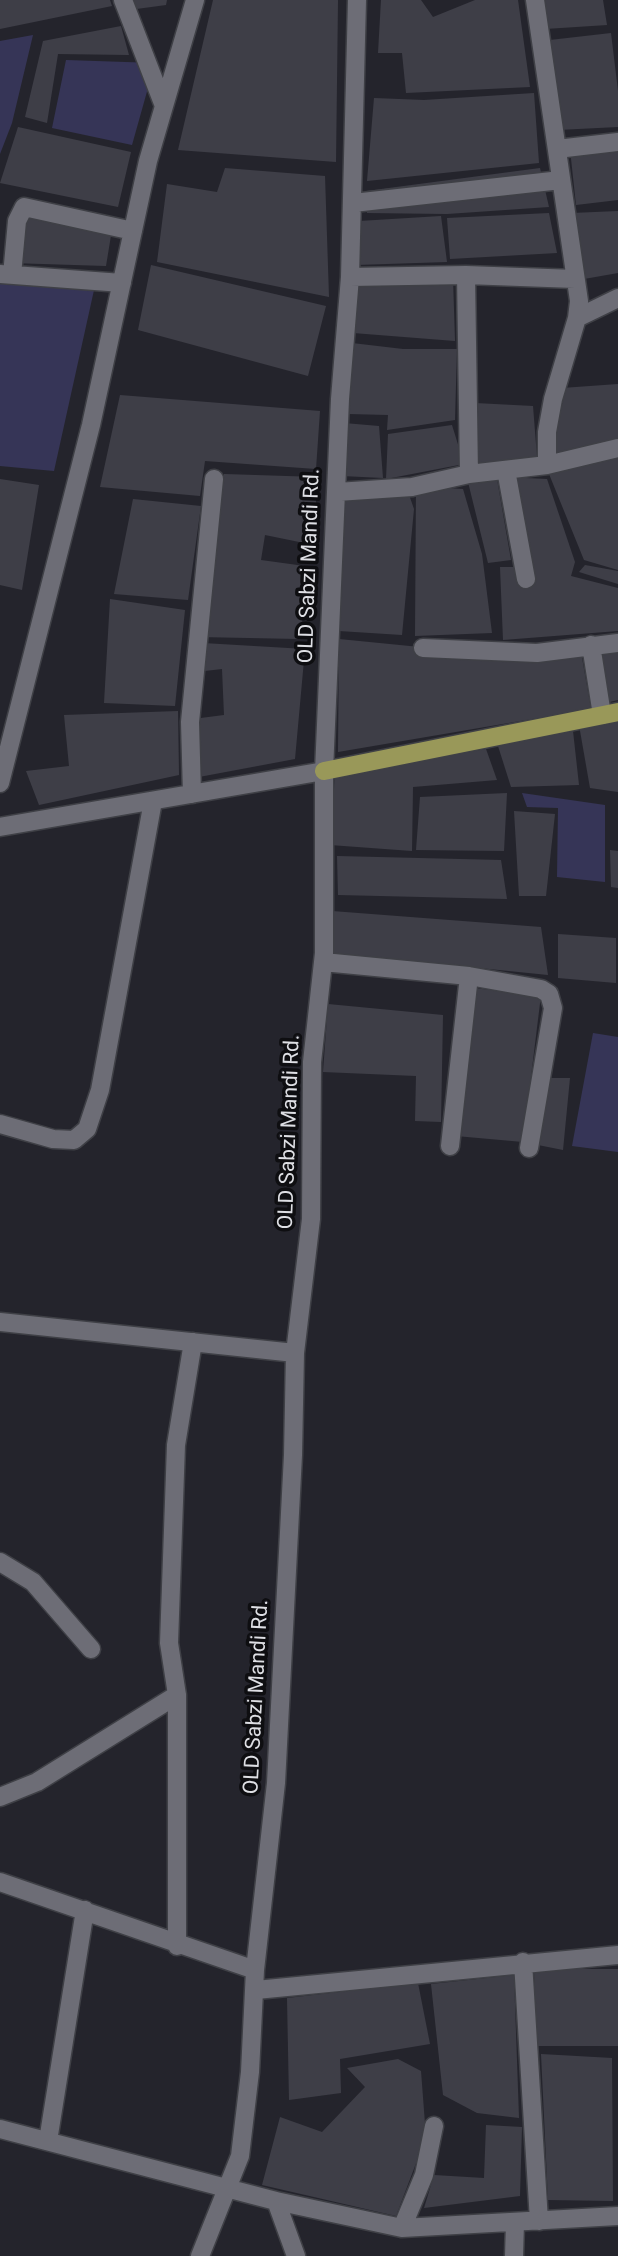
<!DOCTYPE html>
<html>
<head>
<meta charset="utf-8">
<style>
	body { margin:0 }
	canvas { display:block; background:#24242c }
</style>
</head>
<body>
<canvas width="618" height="2256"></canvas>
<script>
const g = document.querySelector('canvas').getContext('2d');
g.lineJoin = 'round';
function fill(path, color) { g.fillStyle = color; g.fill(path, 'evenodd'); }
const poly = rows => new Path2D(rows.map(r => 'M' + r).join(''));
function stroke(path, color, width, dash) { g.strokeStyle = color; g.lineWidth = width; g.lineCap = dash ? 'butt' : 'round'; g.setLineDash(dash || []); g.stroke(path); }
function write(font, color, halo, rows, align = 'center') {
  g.font = font + ' Roboto,sans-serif'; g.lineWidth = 7; g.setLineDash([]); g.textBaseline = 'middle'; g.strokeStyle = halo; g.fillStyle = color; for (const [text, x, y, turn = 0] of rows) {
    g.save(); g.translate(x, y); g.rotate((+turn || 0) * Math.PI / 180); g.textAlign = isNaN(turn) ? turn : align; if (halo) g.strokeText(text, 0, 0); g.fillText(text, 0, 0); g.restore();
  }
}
fill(poly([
	[33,35,12,123,0,154,0,41],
	[66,60,155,63,132,145,52,128],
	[0,272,96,281,54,471,0,466],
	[522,793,605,805,605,882,557,877,558,808,527,807],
	[593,1033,618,1037,618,1152,572,1146]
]), '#363557');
fill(poly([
	[0,0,110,0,112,6,0,29],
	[127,0,167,0,166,5,129,10],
	[213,0,338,0,336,162,178,150],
	[381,0,421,0,433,17,475,0,518,0,530,87,406,93,402,53,378,53],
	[539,0,603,0,607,25,545,29],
	[121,26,129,55,58,54,47,123,25,117,43,41],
	[611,33,618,91,618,127,558,130,541,41],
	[534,93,539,163,367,181,374,98,424,100],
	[18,127,131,152,118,207,0,183],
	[618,136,618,200,576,205,569,140],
	[225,168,325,176,329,297,157,262,167,184,217,192],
	[540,168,549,207,447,214,367,213,366,191],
	[19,209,114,217,106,266,11,263],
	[618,211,618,273,584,279,572,213],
	[549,213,557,253,450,259,447,218],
	[441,216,447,262,356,265,359,221],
	[151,265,326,306,308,376,138,330],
	[453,279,455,341,353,333,356,281],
	[352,343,403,349,457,349,455,420,387,430,388,415,349,414],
	[618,384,618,438,544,456,544,407,563,404,562,388],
	[120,395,320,411,316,469,205,461,200,496,100,487],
	[475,403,533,406,537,457,478,464],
	[344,423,379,426,383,478,342,476],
	[452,425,464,464,386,479,388,434],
	[618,454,618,570,584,560,549,474],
	[496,473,511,560,488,563,467,478],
	[224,474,317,477,314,545,265,535,261,560,312,567,299,639,199,637,214,517],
	[504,477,547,479,575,562,571,576,618,588,618,631,503,640,500,567,515,567],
	[0,479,39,485,22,590,0,585],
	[416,486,463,489,482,554,492,633,415,636],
	[346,489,407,489,414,509,402,635,339,631],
	[133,499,201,506,188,600,114,594],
	[585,565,618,571,618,584,579,572],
	[110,599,185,610,175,706,104,703],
	[339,639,440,649,580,646,591,709,338,752],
	[618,642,618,700,605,703,600,647],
	[203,643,305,649,295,759,199,777,193,719,224,715,222,669,196,672],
	[178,711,179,775,39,805,26,771,69,766,64,715],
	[618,717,618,792,590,788,579,725],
	[573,731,579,785,511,787,498,746],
	[486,749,497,780,413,787,412,851,330,845,335,775],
	[507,793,504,851,416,850,420,797],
	[514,811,555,814,546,896,519,896],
	[610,850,618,851,618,888,611,887],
	[337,856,501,860,507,899,338,895],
	[332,911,541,927,548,975,332,953],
	[558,934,616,938,616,983,558,978],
	[472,988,541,995,523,1142,456,1136],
	[328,1004,443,1015,441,1122,415,1121,416,1076,323,1072],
	[548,1078,570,1078,563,1150,538,1145],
	[534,1969,618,1969,618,2046,536,2046],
	[514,1975,519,2118,477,2113,443,2095,431,1984],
	[418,1983,430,2044,340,2059,341,2093,289,2100,287,1998],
	[541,2054,612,2058,613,2201,548,2200],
	[398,2059,421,2071,426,2137,396,2216,262,2185,280,2117,322,2132,365,2087,347,2068],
	[486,2125,522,2127,520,2196,424,2208,434,2175,484,2178]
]), '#3e3e47');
const minor = poly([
	[123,0,164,106],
	[535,0,579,301,577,318,553,399,547,432,547,465],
	[557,149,618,142],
	[353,203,561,180],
	[0,274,122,283],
	[12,275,17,221,24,207,133,231],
	[466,275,575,279],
	[350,277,466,275,469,474,547,465,618,448],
	[577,318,618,298],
	[506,470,526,579],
	[337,492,412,487,469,474],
	[591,645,602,715],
	[423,648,537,653,618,643],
	[0,783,91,425,148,161,195,0],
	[192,794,190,722,214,479],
	[0,827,324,771],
	[323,962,469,976,541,989,549,994,553,1008,529,1148],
	[0,1124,53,1139,74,1140,87,1129,100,1090,153,801],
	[450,1146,469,976],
	[0,1322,295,1353],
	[0,1562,33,1582,91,1649],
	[0,1797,37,1782,177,1695],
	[0,1882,255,1970],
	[177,1946,177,1695,169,1643,176,1445,193,1342],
	[523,1962,539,2221],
	[256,1990,618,1955],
	[0,2129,276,2201,296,2256],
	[48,2141,85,1910],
	[276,2201,402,2228,618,2216],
	[402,2228,424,2175,434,2126],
	[200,2256,240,2156,250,2072,255,1970,276,1783,293,1455,295,1353,311,1219,312,1062,324,953,324,771,340,399,350,277,357,0],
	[514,2256,515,2223]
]);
const major = poly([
	[324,771,618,712]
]);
stroke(minor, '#3f4046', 21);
stroke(major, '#3f4046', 21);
stroke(minor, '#6d6d76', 18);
stroke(major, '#999859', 18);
write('21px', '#dedfe4', '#0e0e11', [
	["OLD Sabzi Mandi Rd.",310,566,-88],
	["OLD Sabzi Mandi Rd.",290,1132,-88],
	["OLD Sabzi Mandi Rd.",257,1697,-87]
]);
</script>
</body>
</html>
